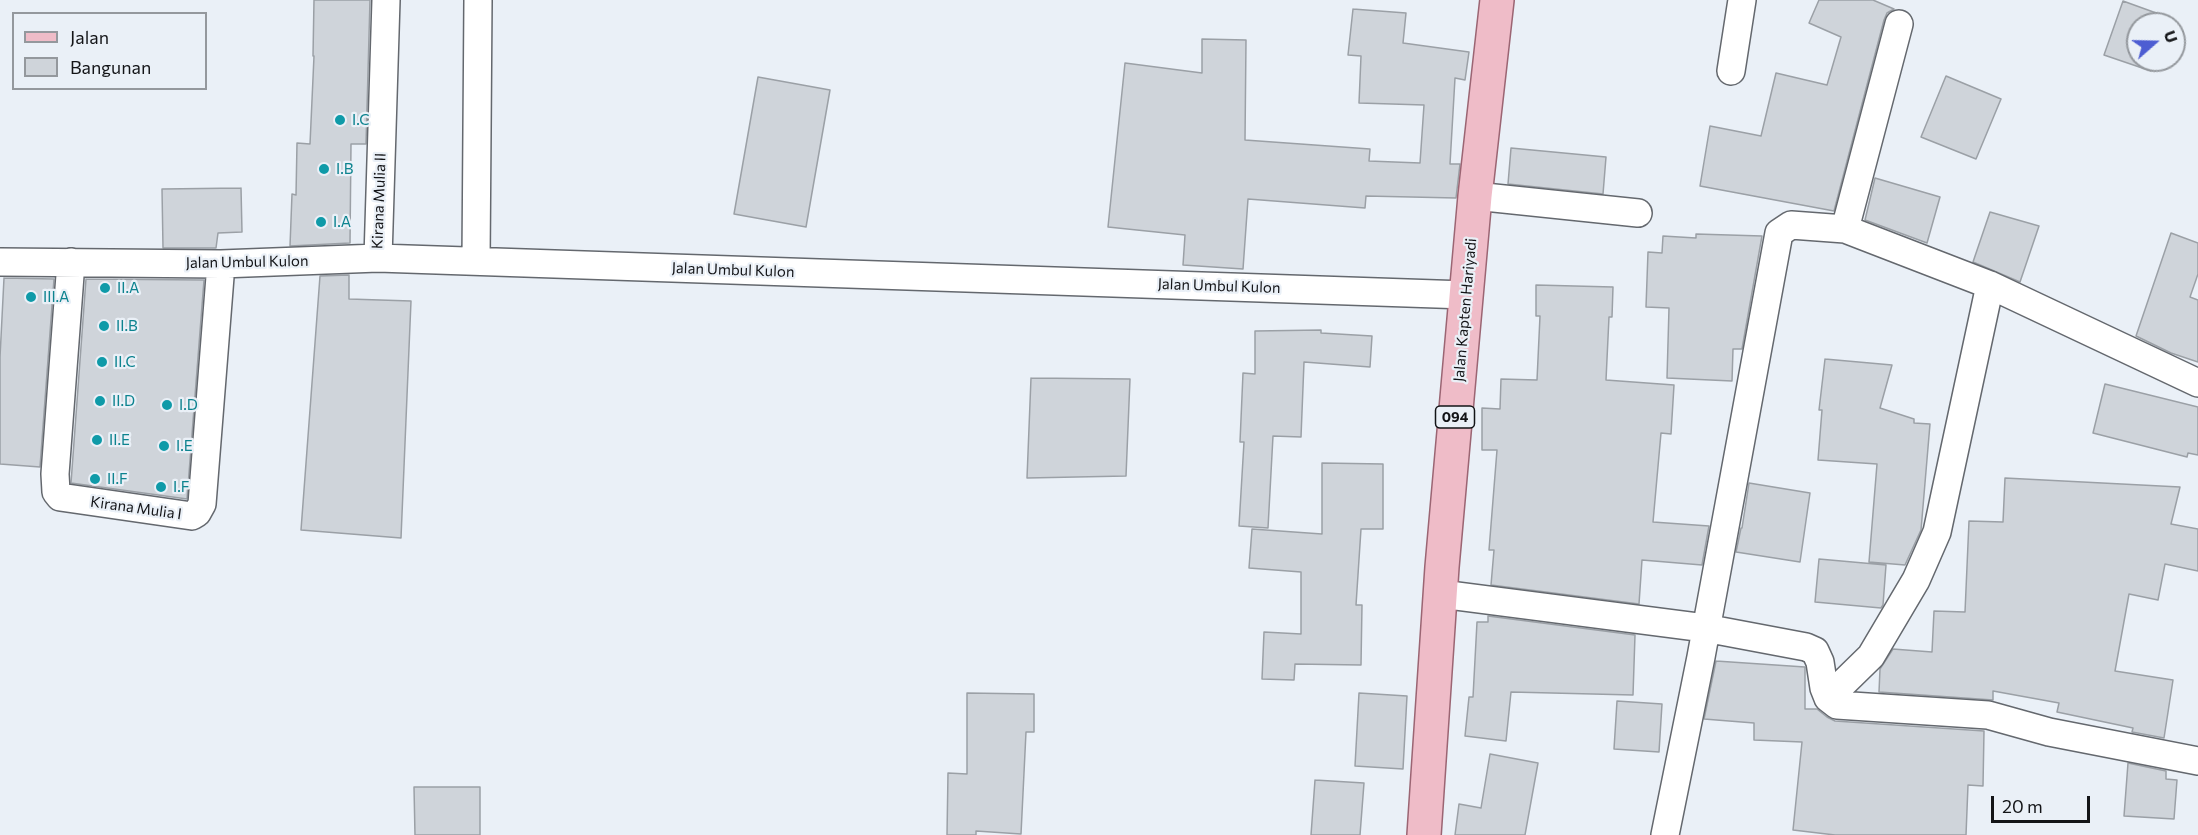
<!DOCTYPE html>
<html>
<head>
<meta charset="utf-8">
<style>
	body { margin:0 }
	#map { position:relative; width:2198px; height:835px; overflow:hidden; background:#eaf0f7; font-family:Commissioner,sans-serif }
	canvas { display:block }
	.legend { position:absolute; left:12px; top:12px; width:195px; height:78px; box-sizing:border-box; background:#eaf0f7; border:2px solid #94989d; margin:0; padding:8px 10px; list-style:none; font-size:18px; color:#131417 }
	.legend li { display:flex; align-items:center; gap:12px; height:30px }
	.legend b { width:30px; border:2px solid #94989d }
	.north { position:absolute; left:2126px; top:12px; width:60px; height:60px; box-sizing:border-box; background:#eaf0f7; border:2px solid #94989d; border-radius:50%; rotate:70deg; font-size:16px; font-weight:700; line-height:24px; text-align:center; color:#131417 }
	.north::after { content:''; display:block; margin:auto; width:21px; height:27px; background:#4d5dd2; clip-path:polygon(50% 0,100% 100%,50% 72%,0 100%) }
	.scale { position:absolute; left:1991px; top:796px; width:99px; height:27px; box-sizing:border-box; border:3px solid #131417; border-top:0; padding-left:8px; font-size:18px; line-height:21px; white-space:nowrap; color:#131417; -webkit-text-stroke:4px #eaf0f7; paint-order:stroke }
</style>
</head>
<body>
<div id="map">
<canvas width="2198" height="835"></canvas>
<ul class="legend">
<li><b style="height:8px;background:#efbcc8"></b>Jalan</li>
<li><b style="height:16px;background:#cfd4da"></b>Bangunan</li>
</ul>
<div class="north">U</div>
<div class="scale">20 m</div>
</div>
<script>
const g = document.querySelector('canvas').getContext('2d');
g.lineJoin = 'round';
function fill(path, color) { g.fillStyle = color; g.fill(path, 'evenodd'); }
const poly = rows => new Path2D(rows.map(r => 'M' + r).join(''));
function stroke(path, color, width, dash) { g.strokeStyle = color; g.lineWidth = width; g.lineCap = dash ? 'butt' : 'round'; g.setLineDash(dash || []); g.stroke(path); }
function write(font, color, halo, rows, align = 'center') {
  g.font = font + ' Commissioner,sans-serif'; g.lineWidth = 4.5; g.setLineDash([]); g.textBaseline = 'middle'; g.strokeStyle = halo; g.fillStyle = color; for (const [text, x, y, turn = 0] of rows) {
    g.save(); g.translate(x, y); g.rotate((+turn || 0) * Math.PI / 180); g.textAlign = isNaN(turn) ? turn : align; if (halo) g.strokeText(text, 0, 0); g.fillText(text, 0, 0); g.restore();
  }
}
const building = poly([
	[314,0,370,0,366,144,351,144,350,243,290,246,292,194,296,195,297,143,310,144,314,56,313,56,314,0],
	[1819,0,1873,0,1894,9,1887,13,1884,20,1834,211,1700,186,1710,126,1761,136,1776,73,1827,85,1841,37,1809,23,1819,0],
	[2123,1,2170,18,2168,24,2138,24,2138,60,2155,60,2151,71,2104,55,2123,1],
	[1353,9,1406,13,1403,43,1469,52,1465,80,1455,78,1450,164,1460,164,1456,198,1366,196,1365,208,1248,199,1243,269,1183,265,1185,235,1108,227,1125,63,1202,73,1202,39,1246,40,1245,140,1370,149,1369,161,1420,163,1424,105,1359,103,1361,56,1348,55,1353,9],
	[1946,76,2001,99,1976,159,1921,137,1946,76],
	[758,77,830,90,806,227,734,214,758,77],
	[1511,148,1606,157,1603,194,1508,184,1511,148],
	[1875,178,1940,197,1927,243,1865,220,1875,178],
	[241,188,242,232,218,233,216,248,163,248,162,189,241,188],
	[1990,212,2039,226,2020,282,1973,262,1990,212],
	[2171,233,2198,243,2198,274,2190,297,2198,300,2198,362,2171,353,2136,336,2171,233],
	[1696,234,1762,236,1742,349,1733,349,1732,381,1667,378,1669,308,1646,307,1648,252,1662,253,1663,236,1696,238,1696,234],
	[349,275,349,299,411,301,401,538,301,530,320,276,349,275],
	[4,278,54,279,40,467,0,464,0,357,4,278],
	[86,279,204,280,187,499,71,483,86,279],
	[1536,285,1613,287,1612,317,1609,317,1606,380,1674,385,1671,434,1661,433,1653,522,1709,526,1702,565,1642,560,1639,604,1491,585,1494,550,1489,550,1497,450,1482,450,1482,408,1500,409,1501,379,1537,380,1540,316,1536,316,1536,285],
	[1321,330,1321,333,1372,336,1370,367,1304,362,1301,437,1273,436,1268,528,1239,526,1244,442,1240,442,1243,373,1255,374,1255,331,1321,330],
	[1825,359,1892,365,1880,408,1914,419,1914,423,1930,424,1921,530,1905,565,1869,562,1877,464,1818,460,1822,410,1819,410,1825,359],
	[1031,378,1130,379,1126,476,1027,478,1031,378],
	[2105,384,2198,407,2198,455,2188,453,2187,457,2093,433,2105,384],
	[1322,463,1383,464,1383,529,1361,529,1356,605,1362,605,1361,665,1295,664,1294,680,1262,679,1264,632,1301,634,1301,572,1249,568,1252,529,1322,534,1322,463],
	[2005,478,2180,487,2171,524,2198,529,2198,571,2165,564,2158,600,2129,594,2115,671,2173,680,2164,738,2132,732,2133,728,2057,712,2059,703,1993,691,1993,700,1879,692,1880,669,1893,649,1932,652,1934,611,1965,612,1969,521,2003,522,2005,478],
	[1749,483,1810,493,1800,562,1736,552,1741,528,1742,528,1749,483],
	[1819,559,1886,565,1883,605,1881,608,1815,602,1819,559],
	[1488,616,1635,635,1633,695,1511,692,1506,741,1465,736,1469,697,1473,697,1477,622,1488,622,1488,616],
	[1716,661,1805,667,1805,709,1817,709,1827,717,1835,721,1984,731,1983,786,1968,785,1966,835,1835,835,1793,830,1802,742,1754,740,1754,723,1704,719,1716,661],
	[967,693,1034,694,1034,732,1026,732,1021,834,976,831,976,835,947,835,948,773,967,774,967,693],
	[1359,693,1407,696,1403,769,1355,766,1359,693],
	[1617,701,1662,704,1659,752,1614,749,1617,701],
	[1490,754,1538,763,1525,835,1455,835,1459,804,1481,808,1490,754],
	[2128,763,2166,771,2166,779,2177,780,2174,819,2124,816,2128,763],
	[1315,780,1364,783,1360,835,1311,835,1315,780],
	[414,787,480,787,480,835,415,835,414,787]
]);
fill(building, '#cfd4da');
stroke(building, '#9ba0a6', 1.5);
const street = poly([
	[1731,71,1742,0],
	[1475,196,1638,213],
	[1845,229,1899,24],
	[378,258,386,0],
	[476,261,478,0],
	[0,262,221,264,378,258,1466,295],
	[71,262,55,474,56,492,60,497,192,516,197,513,202,504,221,264],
	[1441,594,1705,628,1806,647,1815,651,1820,662,1824,688,1828,698,1837,705,1988,715,2049,732,2198,761],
	[1828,698,1871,656,1916,580,1937,532,1990,285],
	[1665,835,1701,657,1779,233,1791,225,1845,229,1990,285,2198,383]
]);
const primary = poly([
	[1424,835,1442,567,1475,196,1497,0]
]);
stroke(street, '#64686e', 30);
stroke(primary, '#9b6573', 36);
stroke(street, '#fff', 27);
stroke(primary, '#efbcc8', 33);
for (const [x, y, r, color] of [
	[340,120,6,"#0f9aa8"],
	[324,169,6,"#0f9aa8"],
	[321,222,6,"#0f9aa8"],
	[105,288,6,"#0f9aa8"],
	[31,297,6,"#0f9aa8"],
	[104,326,6,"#0f9aa8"],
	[102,362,6,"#0f9aa8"],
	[100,401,6,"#0f9aa8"],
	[167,405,6,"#0f9aa8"],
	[97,440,6,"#0f9aa8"],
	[164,446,6,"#0f9aa8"],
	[95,479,6,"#0f9aa8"],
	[161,487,6,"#0f9aa8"]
]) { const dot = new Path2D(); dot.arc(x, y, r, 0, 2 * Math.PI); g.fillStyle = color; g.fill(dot); stroke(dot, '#eaf0f7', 2); }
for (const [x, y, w] of [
	[1455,417,39]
]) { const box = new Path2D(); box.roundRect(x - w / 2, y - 11, w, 22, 4.5); g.fillStyle = '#eaf0f7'; g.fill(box); stroke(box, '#131417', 1.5); }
write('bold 14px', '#131417', null, [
	["094",1455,417]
]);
write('15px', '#0d838f', '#eaf0f7', [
	["I.C",352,120],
	["I.B",336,169],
	["I.A",333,222],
	["II.A",117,288],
	["III.A",43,297],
	["II.B",116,326],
	["II.C",114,362],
	["II.D",112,401],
	["I.D",179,405],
	["II.E",109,440],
	["I.E",176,446],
	["II.F",107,479],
	["I.F",173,487]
], 'left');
write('15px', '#131417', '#eaf0f7', [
	["Kirana Mulia II",379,201,-88],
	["Jalan Umbul Kulon",247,262,-1],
	["Jalan Umbul Kulon",733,270,2],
	["Jalan Umbul Kulon",1219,286,2],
	["Jalan Kapten Hariyadi",1465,310,-85],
	["Kirana Mulia I",136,508,8]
]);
</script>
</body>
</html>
